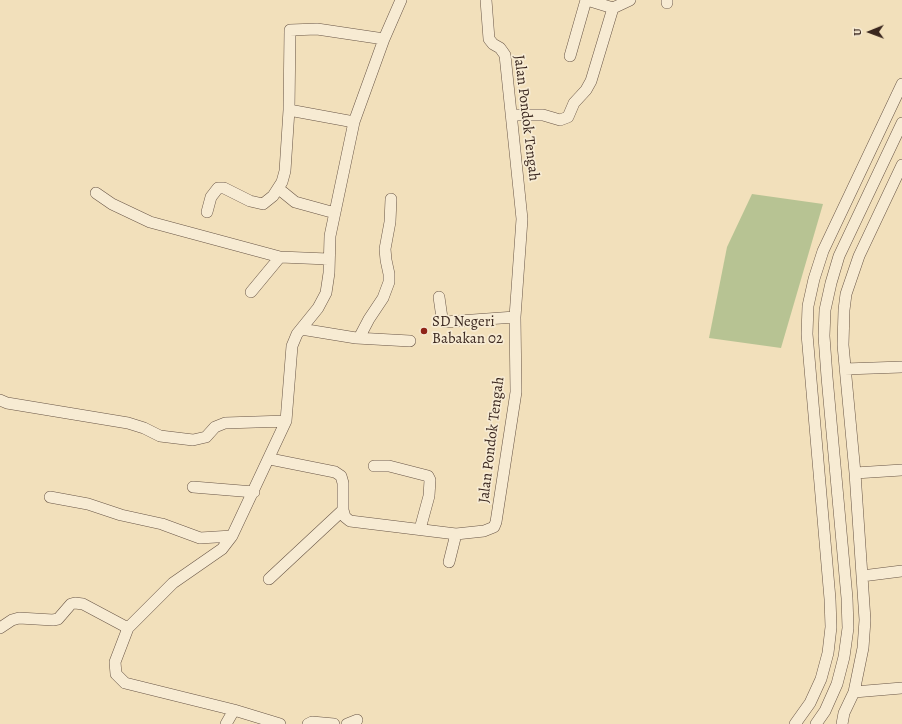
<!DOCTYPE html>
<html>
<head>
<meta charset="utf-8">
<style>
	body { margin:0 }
	#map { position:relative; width:902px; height:724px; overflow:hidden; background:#f2e0bb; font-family:Alegreya,serif }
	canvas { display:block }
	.north { position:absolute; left:850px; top:12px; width:40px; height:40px; -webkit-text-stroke:3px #f7ebd3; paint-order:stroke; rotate:269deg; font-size:11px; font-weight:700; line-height:16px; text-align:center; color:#3a271f }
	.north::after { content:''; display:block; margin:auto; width:14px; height:18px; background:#3a271f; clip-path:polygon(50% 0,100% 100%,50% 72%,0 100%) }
</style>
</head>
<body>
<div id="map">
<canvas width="902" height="724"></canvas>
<div class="north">U</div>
</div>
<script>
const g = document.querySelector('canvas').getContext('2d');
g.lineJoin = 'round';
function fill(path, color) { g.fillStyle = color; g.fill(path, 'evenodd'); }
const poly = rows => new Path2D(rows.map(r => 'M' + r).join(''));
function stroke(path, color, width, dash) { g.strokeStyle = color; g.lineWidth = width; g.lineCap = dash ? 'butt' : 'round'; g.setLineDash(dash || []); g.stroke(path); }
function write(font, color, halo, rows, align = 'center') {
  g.font = font + ' Alegreya,serif'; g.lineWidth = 3.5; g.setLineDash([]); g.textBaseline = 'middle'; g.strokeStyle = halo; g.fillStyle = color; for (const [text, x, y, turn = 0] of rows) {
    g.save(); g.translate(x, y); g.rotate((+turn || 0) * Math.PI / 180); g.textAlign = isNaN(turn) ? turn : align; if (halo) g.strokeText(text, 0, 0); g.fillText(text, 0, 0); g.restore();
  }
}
fill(poly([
	[752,194,823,204,781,348,709,338,727,247]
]), '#b7c393');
const minor = poly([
	[587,0,613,8,630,0],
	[667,3,667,0],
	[570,56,586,0],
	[289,110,290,30,317,29,384,39],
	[511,115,543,115,560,120,568,117,574,103,586,90,591,81,613,8],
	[279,189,295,202,335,213],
	[96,193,112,204,150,222,280,257,328,259],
	[207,212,211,197,218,188,224,188,250,201,263,204,273,196,282,182,285,171,289,110,354,122],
	[251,292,280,257],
	[439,297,442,318,445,322,515,317],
	[301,329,356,338,410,341],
	[359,338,369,319,383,298,389,282,389,274,386,260,385,249,390,222,391,199],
	[845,369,902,367],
	[0,400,7,403,128,423,144,428,160,436,193,440,206,437,215,427,225,423,286,421],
	[270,459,335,472,341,476,343,483,343,510,345,517,350,521,456,534,484,531,494,527,496,522,516,392,515,317,522,219,505,55,500,48,493,44,489,39,486,0],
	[374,466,389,466,428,476,430,480,429,496,420,529],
	[855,473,902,470],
	[193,487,254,492],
	[50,497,88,504,121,515,162,524,200,538,232,536],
	[449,562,456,534],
	[862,576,902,571],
	[269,579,343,510],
	[0,628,12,620,19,618,53,620,58,619,71,604,75,603,83,604,128,628,173,583,222,549,232,536,286,421,292,346,297,334,318,308,326,293,329,273,330,236,354,122,384,39,401,0],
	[128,628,115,662,116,674,125,683,234,710,280,724],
	[854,692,902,688],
	[226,724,234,710],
	[308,724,312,722,334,724],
	[347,724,357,720],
	[795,724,810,703,821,679,828,653,831,627,830,599,807,334,808,306,814,279,823,251,902,84],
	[816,724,825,711,837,684,844,657,848,628,847,598,827,377,824,336,825,310,831,283,839,256,902,123],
	[842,724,844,713,854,692,863,648,865,620,855,473,843,345,844,310,846,294,859,256,902,165]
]);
stroke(minor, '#685546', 12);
stroke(minor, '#f7ebd3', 11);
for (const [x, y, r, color] of [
	[424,331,4,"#8f2418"]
]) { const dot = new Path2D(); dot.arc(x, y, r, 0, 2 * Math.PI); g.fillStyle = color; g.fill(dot); stroke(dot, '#f7ebd3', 1.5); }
write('15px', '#3a271f', '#f7ebd3', [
	["Jalan Pondok Tengah",526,118,83],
	["Jalan Pondok Tengah",492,440,-83]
]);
write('15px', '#3a271f', '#f7ebd3', [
	["SD Negeri",432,322],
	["Babakan 02",432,339]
], 'left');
</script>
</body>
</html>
